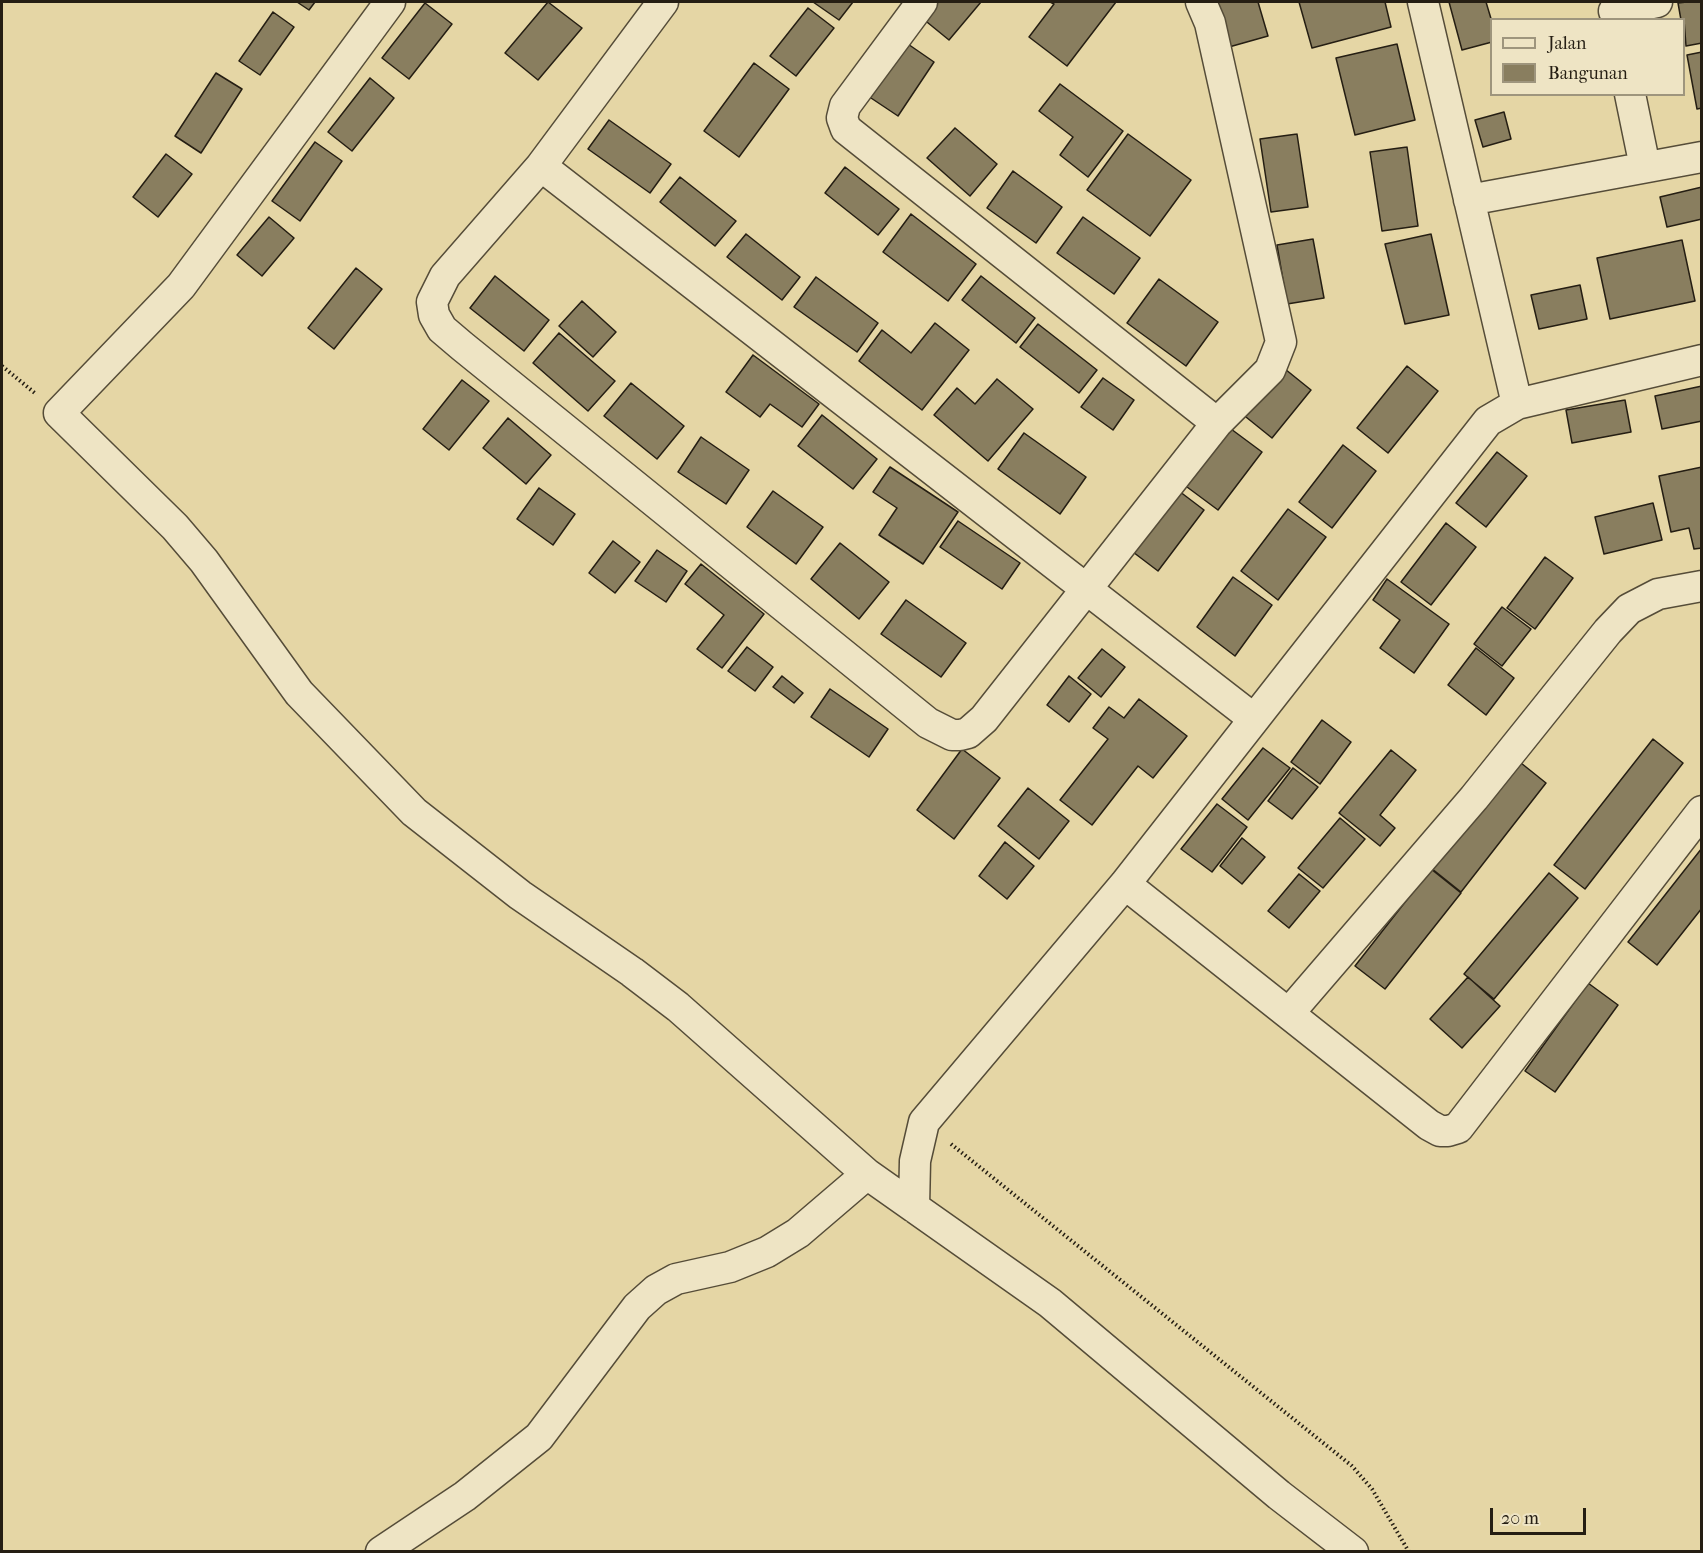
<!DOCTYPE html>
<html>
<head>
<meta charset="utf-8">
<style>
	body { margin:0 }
	#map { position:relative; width:1703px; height:1553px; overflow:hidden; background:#e5d6a5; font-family:"IM FELL French Canon",serif }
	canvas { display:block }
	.frame { position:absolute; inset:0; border:3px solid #251e13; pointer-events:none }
	.legend { position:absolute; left:1490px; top:18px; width:195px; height:78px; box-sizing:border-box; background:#eee4c4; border:2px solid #9e957d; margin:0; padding:8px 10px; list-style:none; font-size:18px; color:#251e13 }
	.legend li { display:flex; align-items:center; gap:12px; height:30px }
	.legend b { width:30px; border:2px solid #9e957d }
	.scale { position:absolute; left:1490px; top:1508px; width:96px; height:27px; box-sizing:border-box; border:3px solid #251e13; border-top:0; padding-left:8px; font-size:18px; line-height:21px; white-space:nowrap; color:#251e13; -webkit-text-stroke:4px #eee4c4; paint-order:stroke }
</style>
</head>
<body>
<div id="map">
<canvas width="1703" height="1553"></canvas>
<div class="frame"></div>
<ul class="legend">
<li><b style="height:8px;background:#eee4c4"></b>Jalan</li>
<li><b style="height:16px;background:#897e5f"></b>Bangunan</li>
</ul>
<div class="scale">20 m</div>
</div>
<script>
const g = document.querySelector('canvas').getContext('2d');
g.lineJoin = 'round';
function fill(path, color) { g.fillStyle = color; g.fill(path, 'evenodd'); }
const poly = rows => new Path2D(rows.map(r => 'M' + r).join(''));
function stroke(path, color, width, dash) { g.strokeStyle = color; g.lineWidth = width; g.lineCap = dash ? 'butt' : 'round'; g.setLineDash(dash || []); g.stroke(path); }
const building = poly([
	[297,2,315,2,309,10,297,2],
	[548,2,582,28,538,80,505,53,548,2],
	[813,2,853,2,839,20,813,2],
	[935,2,981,2,949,40,922,18,935,2],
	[1050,2,1116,2,1067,66,1029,37,1054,4,1050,2],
	[1215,2,1258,2,1268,36,1229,47,1215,2],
	[1299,2,1385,2,1391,27,1312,48,1299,2],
	[1449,2,1486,2,1492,22,1492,42,1462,50,1449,2],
	[1687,2,1702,2,1702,43,1686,46,1684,20,1681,20,1678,3,1687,2],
	[425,3,452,24,409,79,382,58,425,3],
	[808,8,834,28,796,76,770,56,808,8],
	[273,12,294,27,260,75,239,61,273,12],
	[905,42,934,62,898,116,868,96,905,42],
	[1397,44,1415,120,1355,135,1336,58,1397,44],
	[1702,52,1702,108,1697,109,1687,55,1702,52],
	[754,63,789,89,739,157,704,131,754,63],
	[216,73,242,89,201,153,175,136,216,73],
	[370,78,394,98,352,151,328,132,370,78],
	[1060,84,1123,131,1088,177,1060,155,1073,137,1039,111,1060,84],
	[1504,112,1511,139,1483,147,1475,120,1504,112],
	[609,120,671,164,650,193,588,149,609,120],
	[955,128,997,164,970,196,927,158,955,128],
	[1128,134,1191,180,1150,236,1087,190,1128,134],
	[1297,134,1308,207,1271,212,1260,139,1297,134],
	[315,142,342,161,300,221,272,201,315,142],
	[1407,147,1418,226,1382,231,1370,152,1407,147],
	[166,154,192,174,158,217,133,197,166,154],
	[845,167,899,209,878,235,825,193,845,167],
	[1013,171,1062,207,1036,243,987,208,1013,171],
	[680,177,736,221,715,246,660,202,680,177],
	[1702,187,1702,219,1667,227,1660,197,1702,187],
	[911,214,976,264,948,301,883,252,911,214],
	[269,217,294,238,262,276,237,255,269,217],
	[1083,217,1140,258,1114,294,1057,253,1083,217],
	[746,234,800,277,782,300,727,257,746,234],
	[1431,234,1449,315,1405,324,1385,244,1431,234],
	[1313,239,1324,298,1287,304,1277,245,1313,239],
	[1682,240,1695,301,1610,319,1597,258,1682,240],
	[356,268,382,289,334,349,308,328,356,268],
	[495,276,549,320,524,351,470,308,495,276],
	[981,276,1035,318,1016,343,962,300,981,276],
	[816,277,878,323,857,352,794,307,816,277],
	[1159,279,1218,322,1186,366,1127,323,1159,279],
	[1580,285,1587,319,1539,329,1531,295,1580,285],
	[582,301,616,332,593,357,559,326,582,301],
	[935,323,969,350,922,410,859,361,882,330,911,353,935,323],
	[1038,324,1097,370,1079,393,1020,347,1038,324],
	[559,333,615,381,588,411,533,363,559,333],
	[753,355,819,404,802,427,770,404,760,417,726,392,753,355],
	[1280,365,1311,390,1272,438,1241,413,1280,365],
	[1407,366,1438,391,1388,453,1357,428,1407,366],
	[1103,378,1134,400,1113,430,1081,407,1103,378],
	[997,379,1033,409,988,461,934,415,957,388,975,404,997,379],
	[462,380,489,401,449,450,423,429,462,380],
	[631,383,684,426,657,459,604,416,631,383],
	[1702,386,1702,421,1662,429,1655,396,1702,386],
	[1625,400,1631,432,1572,443,1566,410,1625,400],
	[822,415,877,459,853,489,798,446,822,415],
	[508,418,551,455,526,484,483,448,508,418],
	[1227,426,1262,452,1218,510,1183,484,1227,426],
	[1024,433,1086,477,1060,514,998,469,1024,433],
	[701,437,749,470,726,504,678,472,701,437],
	[1343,445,1376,471,1332,528,1299,502,1343,445],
	[1497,452,1527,476,1486,527,1456,503,1497,452],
	[890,467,958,512,923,564,879,535,897,508,873,492,890,467],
	[1702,467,1702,548,1694,549,1689,528,1671,532,1659,476,1702,467],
	[539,488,575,514,553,545,517,519,539,488],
	[1175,488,1204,510,1158,571,1129,549,1175,488],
	[773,491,823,527,796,564,747,527,773,491],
	[1653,503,1662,540,1604,554,1595,517,1653,503],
	[1288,509,1326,537,1278,600,1241,571,1288,509],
	[958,521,1020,563,1002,589,940,547,958,521],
	[1446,523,1476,547,1431,605,1401,582,1446,523],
	[613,541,640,562,615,593,589,573,613,541],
	[840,543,889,582,859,619,811,579,840,543],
	[657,550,687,571,666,602,635,581,657,550],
	[1545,557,1573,578,1535,629,1507,608,1545,557],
	[701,564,764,614,722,668,697,649,724,615,685,584,701,564],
	[1233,577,1272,605,1235,656,1197,627,1233,577],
	[1387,579,1449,624,1414,673,1380,648,1400,620,1373,600,1387,579],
	[906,600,966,643,941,677,881,634,906,600],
	[1502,607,1531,629,1502,666,1474,644,1502,607],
	[747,647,773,667,755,691,728,671,747,647],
	[1476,648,1514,678,1486,715,1448,685,1476,648],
	[1102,649,1125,667,1101,697,1078,678,1102,649],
	[782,676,803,693,794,703,773,687,782,676],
	[1069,676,1091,694,1069,722,1047,705,1069,676],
	[830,689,888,729,869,757,811,717,830,689],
	[1139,699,1187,736,1153,778,1138,766,1092,825,1060,800,1108,739,1093,728,1109,707,1124,718,1139,699],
	[1322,720,1351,742,1320,784,1291,762,1322,720],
	[1653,739,1683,763,1585,889,1554,865,1653,739],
	[1263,748,1290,768,1248,820,1222,799,1263,748],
	[962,749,1000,778,954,839,917,810,962,749],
	[1391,750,1416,770,1380,815,1395,828,1380,846,1339,813,1391,750],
	[1516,759,1546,783,1461,892,1431,868,1516,759],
	[1293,768,1318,787,1292,819,1268,801,1293,768],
	[1028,788,1069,821,1039,859,998,826,1028,788],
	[1217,804,1247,827,1212,872,1181,849,1217,804],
	[1340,818,1365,839,1323,888,1298,868,1340,818],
	[1242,838,1265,857,1242,884,1220,866,1242,838],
	[1005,842,1034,866,1007,899,979,876,1005,842],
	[1702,848,1702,908,1657,965,1628,942,1702,848],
	[1431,869,1461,893,1385,989,1355,966,1431,869],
	[1549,873,1578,898,1494,999,1464,974,1549,873],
	[1299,874,1320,891,1289,928,1268,911,1299,874],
	[1468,977,1500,1006,1462,1048,1430,1019,1468,977],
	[1588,983,1618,1005,1555,1092,1525,1071,1588,983]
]);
fill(building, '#897e5f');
stroke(building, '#251e13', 1.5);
const minor = poly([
	[390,2,181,286,59,413,175,527,204,561,299,693,414,812,520,895,632,972,678,1007,867,1174,1050,1303,1279,1495,1353,1552],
	[663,2,541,166,445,276,432,302,434,315,442,329,462,346,928,723,952,735,960,735,968,733,984,719,1217,423,1270,370,1281,342,1210,23,1201,2],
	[922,2,845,106,842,118,846,129,1217,423],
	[1423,2,1517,404],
	[1614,11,1657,2],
	[1630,94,1645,167],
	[541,166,1254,719],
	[1469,200,1702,157],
	[1125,884,1429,1125,1440,1131,1448,1131,1458,1128,1702,811],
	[1289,1013,1474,798,1608,631,1629,609,1658,594,1702,586],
	[914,1207,915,1161,924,1122,1125,884,1488,421,1517,404,1702,360],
	[381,1552,465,1496,539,1437,637,1307,656,1290,676,1279,730,1267,767,1252,798,1233,867,1174]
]);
stroke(minor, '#554c38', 33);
stroke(poly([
	[2,366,36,394],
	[951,1144,1352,1466,1372,1489,1409,1552]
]), '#251e13', 4, [1.5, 3]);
stroke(minor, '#eee4c4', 30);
</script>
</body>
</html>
